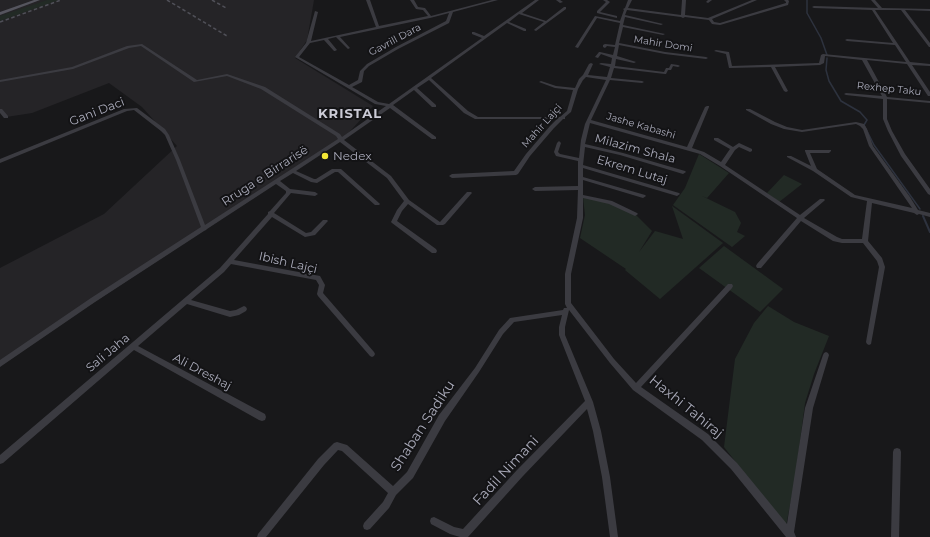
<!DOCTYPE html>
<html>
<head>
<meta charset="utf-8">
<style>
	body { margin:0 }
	canvas { display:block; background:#18181a }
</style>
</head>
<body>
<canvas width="930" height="537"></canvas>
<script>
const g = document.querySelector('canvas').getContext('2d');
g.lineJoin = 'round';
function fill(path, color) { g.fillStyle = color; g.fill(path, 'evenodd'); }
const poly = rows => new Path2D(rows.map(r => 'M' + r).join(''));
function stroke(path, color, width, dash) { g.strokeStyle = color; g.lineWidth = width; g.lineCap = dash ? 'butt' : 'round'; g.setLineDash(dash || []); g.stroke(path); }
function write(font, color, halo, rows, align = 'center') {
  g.font = font + ' Montserrat,sans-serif'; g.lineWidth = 4; g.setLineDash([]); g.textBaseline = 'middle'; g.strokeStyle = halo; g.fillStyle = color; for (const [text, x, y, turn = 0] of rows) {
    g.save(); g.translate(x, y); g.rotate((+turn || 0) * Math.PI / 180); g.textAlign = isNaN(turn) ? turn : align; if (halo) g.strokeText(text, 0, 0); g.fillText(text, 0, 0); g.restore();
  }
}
fill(poly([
	[0,0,314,0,307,40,295,58,373,106,342,140,0,364,0,268,104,214,177,146,142,107,109,83,32,113,6,117,0,110]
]), '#252427');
fill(poly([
	[47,0,59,0,0,21,0,16],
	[699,154,729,173,707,198,702,196,735,212,741,223,737,232,745,236,732,247,673,205,685,188],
	[784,175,802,184,779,202,767,193],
	[583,197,610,202,635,214,652,231,639,252,655,231,683,239,672,206,723,243,660,299,625,270,626,269,580,238,585,215],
	[724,246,783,289,760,312,699,268],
	[768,306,794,322,829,336,814,374,805,403,795,479,786,526,724,447,735,359,754,323]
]), '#222a25');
stroke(poly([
	[807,0,807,13,821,38,827,55],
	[827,58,826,70,829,81,841,101,860,112,867,120,864,125,874,145,920,209]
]), '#2d323e', 1.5);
stroke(poly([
	[923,216,930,232]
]), '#2d323e', 2);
fill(poly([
	[366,0,370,0,379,26,428,16,423,10,416,9,410,0,414,0,418,7,425,8,431,16,492,0,498,0,453,12,449,23,398,49,369,66,364,71,362,82,352,87,378,102,389,104,482,38,472,34,472,32,474,32,484,36,535,0,539,0,522,13,546,21,564,7,566,7,566,9,536,31,534,30,535,29,544,22,519,14,509,22,526,29,526,31,524,31,507,23,431,78,468,111,478,117,560,117,567,111,573,90,555,88,539,82,541,81,556,86,575,88,579,79,583,75,589,64,591,63,593,64,588,75,607,77,610,67,599,64,601,63,611,64,612,58,601,54,598,58,595,57,599,52,600,52,613,55,615,47,607,46,605,48,603,47,603,45,605,44,615,45,620,23,597,18,578,48,575,47,595,16,620,21,624,10,623,9,625,8,628,0,632,0,628,8,681,15,682,0,686,0,685,15,708,18,752,0,757,0,712,19,714,22,720,23,786,3,786,2,784,0,788,0,789,1,788,5,720,25,712,24,709,20,685,17,683,18,681,17,627,10,625,15,663,24,661,25,625,17,623,25,665,34,663,35,623,27,619,43,665,52,706,57,708,58,706,59,665,54,619,45,617,56,636,62,634,63,616,59,615,66,664,72,666,68,669,68,671,64,678,65,680,66,678,67,673,66,671,70,668,70,666,74,665,74,614,68,611,78,642,81,644,82,642,83,610,80,591,120,687,147,705,107,707,106,709,106,709,107,692,148,704,152,721,162,730,149,714,140,714,138,718,138,733,147,739,143,752,149,752,151,750,152,739,147,735,150,725,165,800,215,820,199,824,199,825,200,824,201,804,218,837,237,842,239,862,239,867,201,851,197,813,171,787,157,787,156,791,156,811,166,805,151,805,150,831,150,831,151,829,153,810,153,817,169,855,195,912,208,869,146,863,129,860,126,856,124,802,132,784,129,771,124,746,110,746,109,750,109,775,122,787,127,802,130,856,122,864,124,867,129,873,146,910,197,918,210,930,213,930,217,919,214,917,215,914,213,872,203,868,241,882,258,885,267,871,344,869,345,867,344,866,342,879,267,877,261,863,243,842,243,833,241,801,221,761,268,757,268,756,266,757,264,797,218,720,166,700,154,590,123,585,144,623,153,685,171,686,172,683,174,620,155,585,147,583,165,679,193,680,194,677,196,583,168,583,177,645,195,646,196,643,198,583,180,583,195,612,201,637,213,638,214,635,216,609,204,583,198,583,218,571,274,571,303,614,359,636,383,728,284,732,284,733,286,732,288,641,387,708,434,737,463,787,524,805,408,823,355,824,353,826,352,828,353,829,355,813,408,794,532,796,537,786,537,731,469,702,440,633,390,610,363,569,310,565,327,565,335,593,402,601,431,610,477,618,537,610,537,602,477,593,431,587,409,523,476,468,537,460,537,450,534,431,524,430,521,431,518,434,517,454,527,463,529,517,470,585,401,559,335,559,327,562,315,514,322,503,334,479,372,445,421,413,478,396,495,389,508,370,529,367,530,364,529,363,526,364,523,383,502,388,493,342,451,338,450,324,465,266,537,257,537,258,534,318,459,334,443,337,442,347,445,393,486,407,472,439,415,475,368,499,330,510,318,563,310,564,308,567,308,565,304,565,274,577,218,578,190,535,191,532,189,535,187,578,186,578,161,556,156,554,152,557,143,559,141,561,143,558,152,560,154,579,158,581,140,585,124,606,80,586,77,583,80,578,89,571,112,565,117,565,119,563,119,554,128,530,156,518,174,516,175,452,178,449,176,452,174,514,171,526,154,550,126,557,119,475,119,464,113,429,80,417,88,436,105,436,107,432,107,414,90,393,105,436,137,436,139,432,139,390,108,344,140,391,176,409,200,440,222,467,192,471,192,472,193,471,194,445,224,443,225,437,225,408,204,402,211,397,221,436,249,437,251,436,253,432,253,392,223,391,222,397,210,404,201,387,178,340,142,296,171,314,179,316,179,332,169,341,169,379,203,380,204,379,205,375,205,338,172,335,172,317,183,311,182,293,173,280,181,290,189,315,192,318,194,315,196,291,193,274,213,306,233,311,232,323,220,327,220,328,221,327,222,315,235,305,237,272,217,234,260,320,276,325,285,323,293,374,352,375,354,374,356,372,357,370,356,318,296,317,294,319,285,316,280,231,264,224,272,191,300,230,311,236,310,244,306,246,307,247,309,246,311,239,315,230,317,187,304,138,346,265,414,266,417,265,420,262,421,259,420,134,350,3,463,0,464,0,455,220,268,268,214,268,212,270,211,286,193,286,191,276,184,207,229,206,230,204,231,95,302,0,367,0,360,91,298,201,227,176,160,165,135,161,131,134,110,127,111,0,163,0,159,124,109,137,108,165,129,169,135,180,160,205,225,338,139,336,136,261,89,227,76,194,82,141,46,129,48,73,69,0,82,0,80,72,67,127,46,142,44,197,80,227,74,265,87,340,134,342,137,386,106,375,104,295,57,306,43,315,11,318,12,311,41,376,27,366,0],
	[449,13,446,21,396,47,367,64,360,71,358,80,349,85,299,57,310,43,324,40,334,51,335,51,337,50,328,39,336,37,348,49,350,48,340,37,430,18,449,13],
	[556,0,560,0,563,2,560,3,556,0],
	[603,0,607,0,610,2,600,12,617,16,617,18,597,13,597,11,606,2,603,0],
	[708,0,712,0,708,3,706,2,708,0],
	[871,0,875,0,882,8,930,9,930,11,905,10,930,43,930,47,929,47,901,10,875,10,910,62,930,64,930,66,912,65,930,92,930,96,928,96,907,64,867,60,887,97,930,101,930,103,887,99,887,119,892,131,905,154,930,189,930,195,928,194,901,156,888,131,883,119,883,99,846,95,844,94,846,93,882,96,862,60,825,56,824,63,820,65,775,67,788,91,786,92,784,91,771,67,729,68,726,54,714,51,716,50,729,52,732,66,819,63,821,55,823,54,906,62,895,45,847,41,845,40,847,39,893,43,872,10,814,8,812,7,814,6,878,8,871,0],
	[0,109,2,109,8,116,8,118,4,118,0,113,0,109],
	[897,448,900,449,901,452,899,537,891,537,893,452,894,449,897,448]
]), '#3b3b41');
fill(poly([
	[34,0,40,0,0,15,0,12,34,0]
]), '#55555e');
stroke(poly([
	[167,0,227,36],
	[212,0,226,8],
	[0,22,61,0]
]), '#505058', 1.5, [3.5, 2.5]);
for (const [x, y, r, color] of [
	[325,156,4,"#f4e736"]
]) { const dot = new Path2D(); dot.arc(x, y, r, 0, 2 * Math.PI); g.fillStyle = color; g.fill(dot); stroke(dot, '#131315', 1.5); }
write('10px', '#aaabba', '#131315', [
	["Gavrill Dara",395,40,-28],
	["Mahir Domi",663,44,9],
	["Rexhep Taku",889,89,6],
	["Mahir Lajçi",542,126,-48],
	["Jashe Kabashi",641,126,16]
]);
write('12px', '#aaabba', '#131315', [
	["Gani Daci",97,112,-21],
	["Milazim Shala",635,149,15],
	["Ekrem Lutaj",632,170,17],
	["Rruga e Birrarisë",265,176,-33],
	["Ibish Lajçi",288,263,13],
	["Sali Jaha",108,353,-40],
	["Ali Dreshaj",202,372,28]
]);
write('12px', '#aaabba', '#131315', [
	["Nedex",333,156]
], 'left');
g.letterSpacing = '1px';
write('bold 13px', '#cbcbd6', '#131315', [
	["KRISTAL",350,114]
]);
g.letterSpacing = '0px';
write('14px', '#aaabba', '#131315', [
	["Haxhi Tahiraj",686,407,39],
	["Shaban Sadiku",423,426,-57],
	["Fadil Nimani",506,471,-47]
]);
</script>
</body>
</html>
